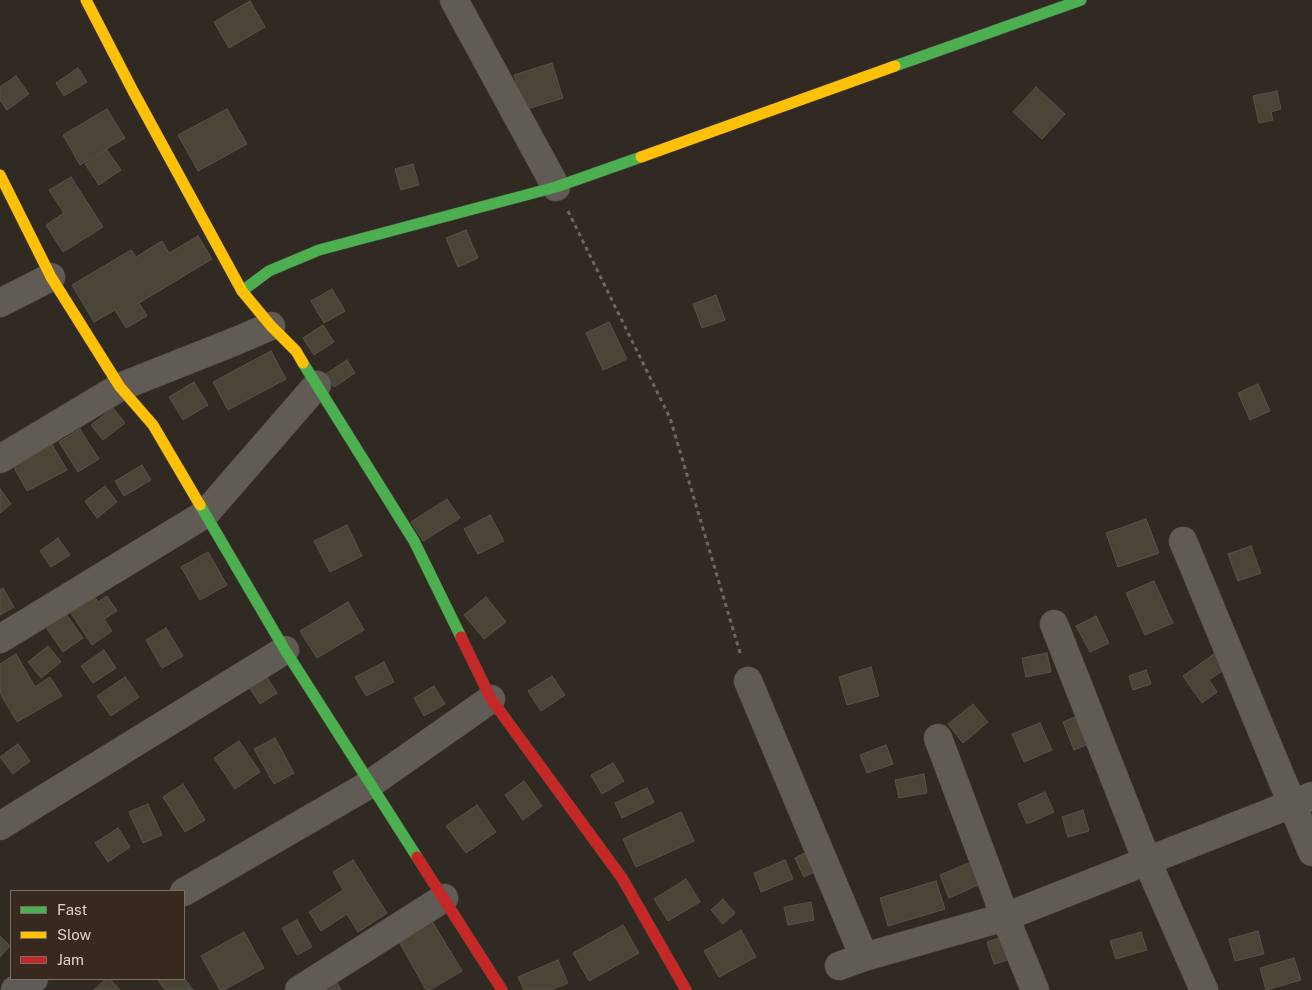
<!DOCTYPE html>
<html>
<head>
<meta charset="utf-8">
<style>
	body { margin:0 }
	#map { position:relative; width:1312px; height:990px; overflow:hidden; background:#312a23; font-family:"Public Sans",sans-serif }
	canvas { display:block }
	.legend { position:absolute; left:10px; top:890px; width:175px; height:90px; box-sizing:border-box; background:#37291d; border:1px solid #7a6d63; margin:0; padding:6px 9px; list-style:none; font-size:15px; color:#ded4cd }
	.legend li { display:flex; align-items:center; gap:10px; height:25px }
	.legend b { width:25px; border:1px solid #7a6d63 }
</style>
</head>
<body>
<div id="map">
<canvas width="1312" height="990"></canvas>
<ul class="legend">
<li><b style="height:6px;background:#4caf50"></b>Fast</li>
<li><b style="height:6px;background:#ffc107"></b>Slow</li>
<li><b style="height:6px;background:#c62828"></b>Jam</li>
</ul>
</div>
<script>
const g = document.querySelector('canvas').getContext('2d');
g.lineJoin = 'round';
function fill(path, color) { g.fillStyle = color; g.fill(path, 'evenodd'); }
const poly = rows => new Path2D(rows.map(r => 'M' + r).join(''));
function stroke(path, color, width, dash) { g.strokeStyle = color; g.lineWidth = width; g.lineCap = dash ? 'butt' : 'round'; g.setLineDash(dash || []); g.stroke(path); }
const building = poly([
	[250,1,265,27,229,48,214,22,250,1],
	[552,63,563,98,524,110,514,75,552,63],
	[78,68,87,82,64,96,56,83,78,68],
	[16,76,29,94,7,110,0,100,0,87,16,76],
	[1036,87,1065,114,1042,139,1013,112,1036,87],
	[1277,91,1281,109,1271,112,1273,120,1259,123,1253,96,1277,91],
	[107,109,125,138,80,165,63,135,107,109],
	[227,109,247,144,198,171,178,135,227,109],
	[107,150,121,170,99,185,85,164,107,150],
	[413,164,419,185,401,190,395,169,413,164],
	[71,177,103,227,63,252,46,225,64,213,49,190,71,177],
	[466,230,478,258,458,267,446,238,466,230],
	[198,236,212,259,139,303,147,316,126,328,115,310,94,322,72,285,131,250,136,257,162,241,169,253,198,236],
	[332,289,345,311,324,323,311,301,332,289],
	[716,295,725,320,702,328,693,304,716,295],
	[609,322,627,359,603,370,586,333,609,322],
	[323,325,334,342,314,355,303,338,323,325],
	[271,351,286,379,228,410,213,382,271,351],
	[347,360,355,373,334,387,326,374,347,360],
	[194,382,208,405,183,420,169,397,194,382],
	[1258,384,1270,411,1250,420,1238,393,1258,384],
	[113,408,125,423,103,440,91,425,113,408],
	[80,429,99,459,78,472,59,442,80,429],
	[51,443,67,470,27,491,12,464,51,443],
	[142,465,151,480,124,496,115,481,142,465],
	[105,486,117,502,97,518,85,501,105,486],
	[0,489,11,504,0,513,0,489],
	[447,499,460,518,423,541,411,522,447,499],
	[490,515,504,541,478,554,464,529,490,515],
	[1146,519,1159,553,1118,567,1106,533,1146,519],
	[347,525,362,556,330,572,314,541,347,525],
	[58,538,70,555,51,567,40,551,58,538],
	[1251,546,1261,573,1238,581,1228,554,1251,546],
	[208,552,227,585,200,600,181,567,208,552],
	[1154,581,1173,623,1145,635,1126,593,1154,581],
	[3,588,14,607,0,615,0,590,3,588],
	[89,588,98,602,107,596,117,611,104,619,112,631,92,645,65,604,89,588],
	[486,597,506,622,484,639,464,615,486,597],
	[348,602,364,630,317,658,300,631,348,602],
	[66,614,83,638,63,652,46,627,66,614],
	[1096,616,1109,643,1090,652,1076,626,1096,616],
	[166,628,183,656,162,668,146,640,166,628],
	[48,646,61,662,41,678,28,662,48,646],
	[104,650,116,668,93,683,81,666,104,650],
	[1047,653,1051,672,1026,677,1022,658,1047,653],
	[16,654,35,687,50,677,62,696,17,722,0,693,0,664,16,654],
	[1214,654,1225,669,1209,680,1217,692,1202,703,1183,676,1214,654],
	[384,662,394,682,366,696,355,677,384,662],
	[871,667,879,696,847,705,839,677,871,667],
	[1146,670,1151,684,1133,690,1129,676,1146,670],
	[264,673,277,693,260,704,247,684,264,673],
	[552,676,565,695,541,711,528,691,552,676],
	[125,677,139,697,111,716,97,696,125,677],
	[434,686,445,704,424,716,414,698,434,686],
	[973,704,988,722,963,743,948,724,973,704],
	[1075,717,1086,745,1074,750,1063,722,1075,717],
	[1040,723,1052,750,1024,762,1012,734,1040,723],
	[275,738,294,773,274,784,254,749,275,738],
	[239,741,260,772,235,789,214,758,239,741],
	[18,744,30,761,13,774,0,757,18,744],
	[886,745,893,764,867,773,860,755,886,745],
	[613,763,624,781,602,794,591,775,613,763],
	[924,774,927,793,899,798,895,780,924,774],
	[524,781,542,806,523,820,505,795,524,781],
	[183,784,205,820,185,832,163,797,183,784],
	[647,788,654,802,622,818,615,803,647,788],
	[1045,792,1054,812,1027,824,1018,804,1045,792],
	[148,804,162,835,143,843,129,812,148,804],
	[477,805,496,832,466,853,446,826,477,805],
	[1083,810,1089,831,1068,837,1062,817,1083,810],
	[681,812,694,841,636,867,623,839,681,812],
	[118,828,130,847,108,862,95,843,118,828],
	[807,852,816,871,804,877,795,858,807,852],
	[353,860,387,913,358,932,347,914,321,931,309,912,343,890,333,872,353,860],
	[785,860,793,879,761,892,754,873,785,860],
	[976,860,985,882,949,898,940,875,976,860],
	[686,879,700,902,668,921,654,899,686,879],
	[936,881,945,909,888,926,880,898,936,881],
	[723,899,735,913,723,924,711,910,723,899],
	[811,902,814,920,788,925,784,907,811,902],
	[297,920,312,947,297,955,282,928,297,920],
	[432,921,462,971,430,990,426,990,398,940,432,921],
	[623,925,639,953,589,981,573,953,623,925],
	[741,930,756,957,719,977,704,951,741,930],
	[1258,931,1264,954,1235,961,1229,939,1258,931],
	[244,932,264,968,224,990,220,990,201,956,244,932],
	[1141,932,1147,950,1116,959,1110,941,1141,932],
	[0,936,10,946,0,957,0,936],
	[1005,936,1012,959,994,964,987,942,1005,936],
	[1294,958,1301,980,1266,990,1260,968,1294,958],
	[558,960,568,983,551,990,524,990,518,977,558,960],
	[184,978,193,990,165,990,158,980,160,979,184,978],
	[106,979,110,979,120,990,94,990,106,979],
	[336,981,341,990,321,990,336,981]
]);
fill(building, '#4b4538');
stroke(building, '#57534c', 1);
const street = poly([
	[454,0,556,187],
	[0,303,51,277],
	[0,459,120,387,236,341,271,326],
	[1183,541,1312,852],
	[1054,624,1147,861,1204,990],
	[0,639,205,514,317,385],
	[748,681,864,957],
	[938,738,1005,917,1035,990],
	[0,826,285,650],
	[184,892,370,784,491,699],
	[839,966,864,957,1005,917,1312,796],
	[15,990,34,979],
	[299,990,444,898]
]);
const fast = poly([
	[895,66,1081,0],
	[242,291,269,271,319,250,556,187,641,157],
	[303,363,414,541,461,637],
	[200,505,285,650,417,857]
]);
const slow = poly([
	[86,0,133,91,242,291,271,326,296,351,303,363],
	[641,157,895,66],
	[0,175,51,277,120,387,153,425,200,505]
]);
const jam = poly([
	[461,637,491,699,622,878,686,990],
	[417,857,502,990]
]);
stroke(street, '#4c453f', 29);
stroke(fast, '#4c453f', 12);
stroke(slow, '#4c453f', 12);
stroke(jam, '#4c453f', 12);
stroke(poly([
	[568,211,670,418,741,656]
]), '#6c6762', 3, [4, 4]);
stroke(street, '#615b56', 28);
stroke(fast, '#4caf50', 11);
stroke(slow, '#ffc107', 11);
stroke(jam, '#c62828', 11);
</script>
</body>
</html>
